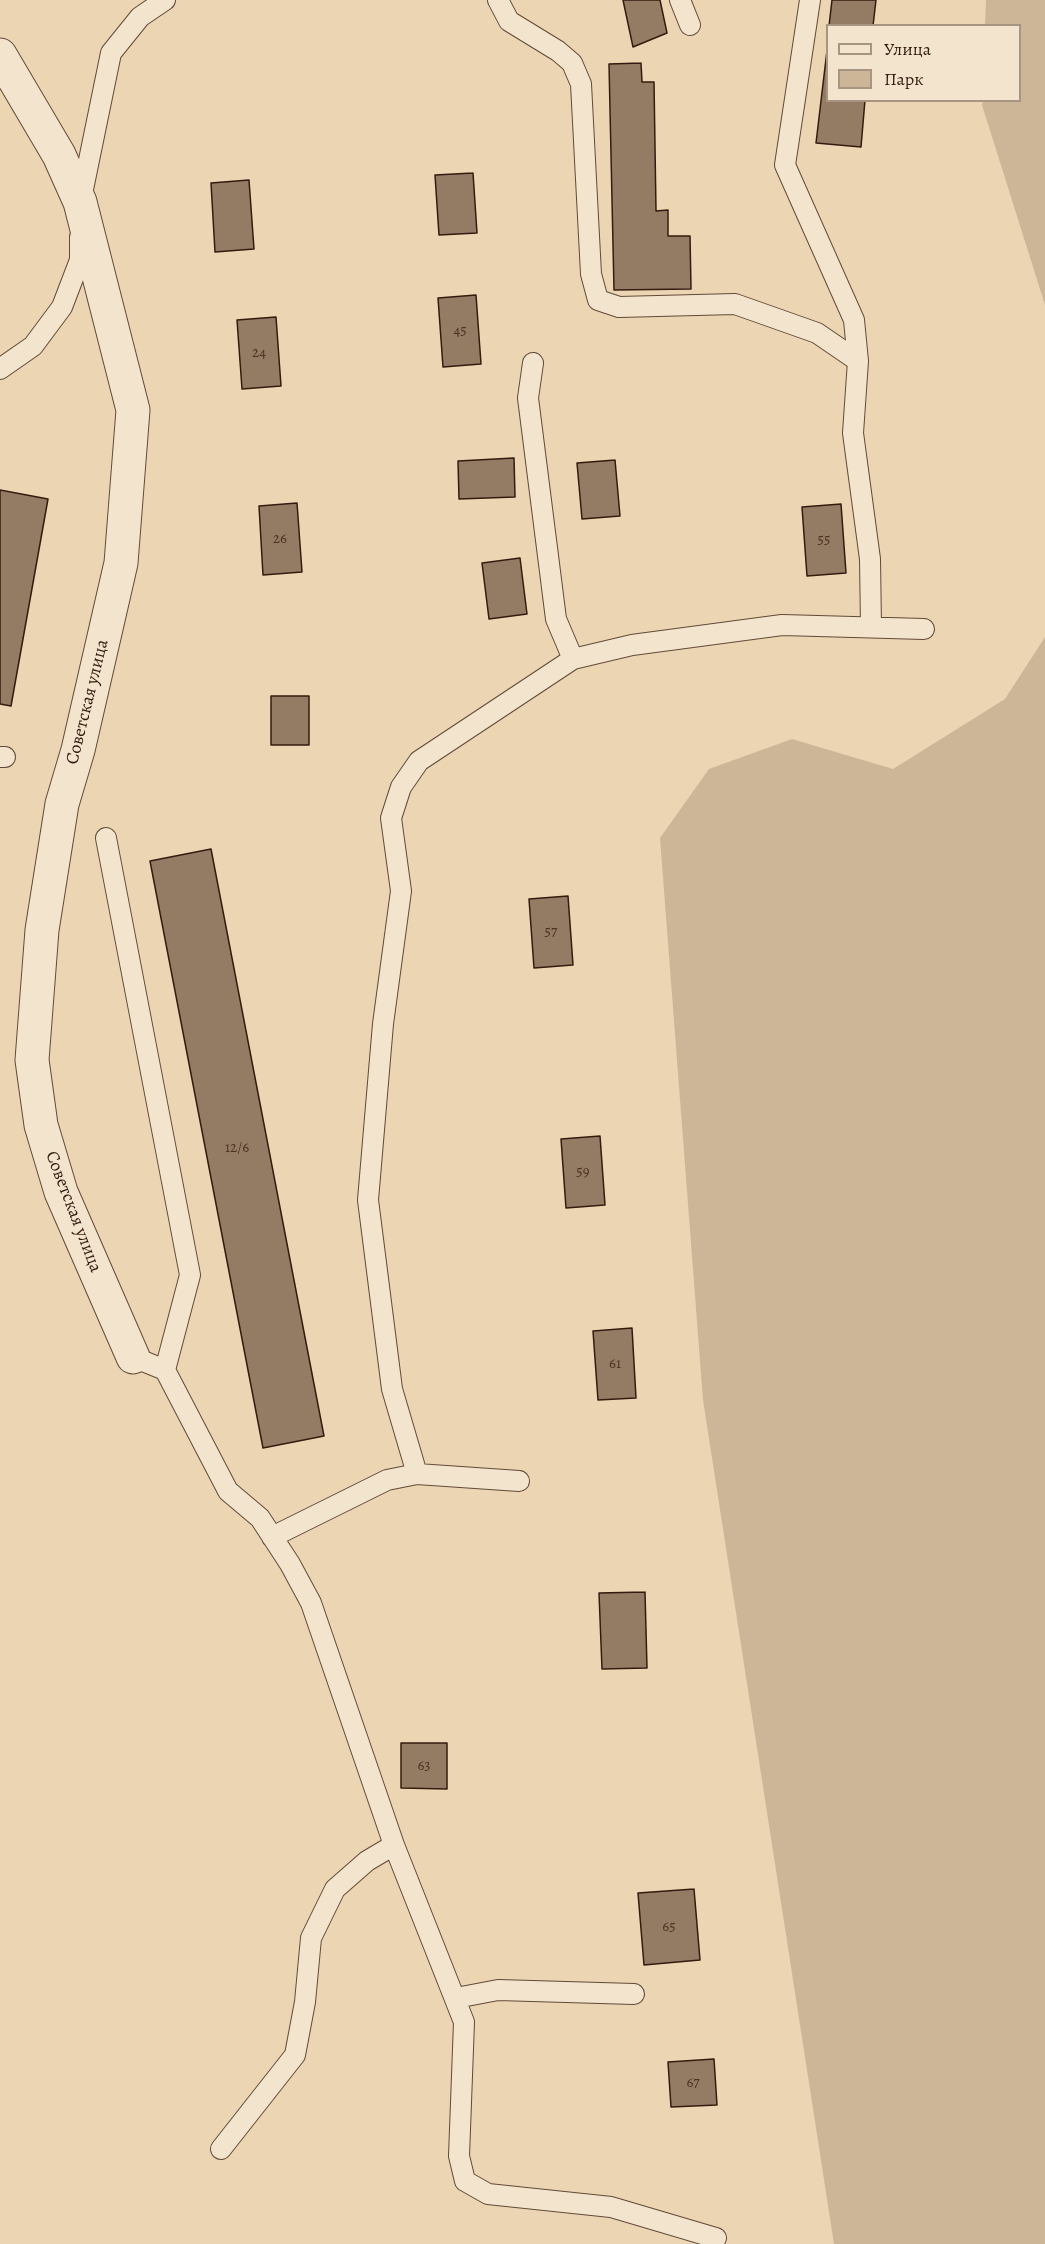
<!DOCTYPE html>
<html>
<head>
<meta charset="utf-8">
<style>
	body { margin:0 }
	#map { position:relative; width:1045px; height:2244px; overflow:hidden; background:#ecd5b3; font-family:Alegreya,serif }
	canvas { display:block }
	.legend { position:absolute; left:826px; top:24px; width:195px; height:78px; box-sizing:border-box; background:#f3e4ce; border:2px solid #a79482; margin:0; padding:8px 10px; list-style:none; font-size:18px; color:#341b0f }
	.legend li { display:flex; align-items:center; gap:12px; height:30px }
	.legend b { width:30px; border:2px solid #a79482 }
</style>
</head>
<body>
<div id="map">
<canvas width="1045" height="2244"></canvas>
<ul class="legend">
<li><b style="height:8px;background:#f3e4ce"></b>Улица</li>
<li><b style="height:16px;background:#cdb597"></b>Парк</li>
</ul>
</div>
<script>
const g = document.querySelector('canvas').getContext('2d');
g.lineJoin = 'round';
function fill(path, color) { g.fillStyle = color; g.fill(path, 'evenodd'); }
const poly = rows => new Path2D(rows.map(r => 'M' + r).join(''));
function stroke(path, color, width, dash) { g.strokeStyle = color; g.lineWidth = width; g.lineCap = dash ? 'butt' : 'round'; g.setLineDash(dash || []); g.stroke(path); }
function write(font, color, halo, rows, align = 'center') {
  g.font = font + ' Alegreya,serif'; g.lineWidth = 6; g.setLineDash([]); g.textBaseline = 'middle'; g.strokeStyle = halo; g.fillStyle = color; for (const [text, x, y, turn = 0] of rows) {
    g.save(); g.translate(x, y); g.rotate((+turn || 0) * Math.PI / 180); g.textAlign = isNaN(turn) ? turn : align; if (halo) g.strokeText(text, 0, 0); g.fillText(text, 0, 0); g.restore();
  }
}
fill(poly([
	[986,0,1045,0,1045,305,982,105,983,101,1020,100,1020,26,985,25],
	[1045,637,1045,2244,834,2244,703,1400,660,838,709,769,792,739,893,769,1005,699]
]), '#cdb597');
const building = poly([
	[623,0,660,0,667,33,633,47,623,0],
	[832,0,876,0,873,26,829,26,832,0],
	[828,42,828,100,865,100,861,147,816,143,828,42],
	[641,63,642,82,654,82,656,211,668,210,668,236,690,236,691,289,614,290,609,64,641,63],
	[473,173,477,233,439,235,435,175,473,173],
	[249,180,254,249,215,252,211,183,249,180],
	[476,295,481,364,443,367,438,298,476,295],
	[276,317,281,386,242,389,237,320,276,317],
	[514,458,515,497,459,499,458,461,514,458],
	[615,460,620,516,582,519,577,463,615,460],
	[0,490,48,499,11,706,0,704,0,490],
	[297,503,302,572,263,575,259,506,297,503],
	[841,504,846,573,807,576,802,507,841,504],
	[520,558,527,614,489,619,482,563,520,558],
	[271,696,309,696,309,745,271,745,271,696],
	[211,849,324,1436,263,1448,150,861,211,849],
	[568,896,573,965,534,968,529,899,568,896],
	[600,1136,605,1205,566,1208,561,1139,600,1136],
	[632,1328,636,1398,598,1400,593,1331,632,1328],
	[645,1592,647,1668,602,1669,599,1593,645,1592],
	[401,1743,447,1743,447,1789,401,1788,401,1743],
	[694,1889,700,1960,644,1965,638,1893,694,1889],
	[714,2059,717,2105,671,2107,668,2062,714,2059]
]);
fill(building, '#947c64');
stroke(building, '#341b0f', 1.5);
const service = poly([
	[498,0,509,21,558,51,572,63,581,84,591,274,598,300,619,307,735,304,817,333,858,361],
	[680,0,690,25],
	[810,0,785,165,854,320,858,361,853,433,870,559,871,627],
	[81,199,111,53,140,17,165,0],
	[533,363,528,398,556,619,573,659],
	[0,369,33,346,62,307,80,260,80,237],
	[0,757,5,757],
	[106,838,190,1275,165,1370],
	[133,1357,165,1370,228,1491,260,1518,290,1564,311,1603,394,1845,464,2022,459,2156,465,2181,488,2194,611,2207,716,2238],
	[417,1474,392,1389,368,1200,383,1024,401,891,391,818,401,787,419,761,573,659,632,645,782,625,924,629],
	[272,1537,387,1480,417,1474,519,1481],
	[456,1998,498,1990,634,1994],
	[221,2149,295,2055,305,2002,311,1938,335,1889,367,1861,394,1845]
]);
const minor = poly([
	[0,55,59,155,80,202,133,410,121,563,78,750,62,804,42,930,32,1060,41,1125,61,1192,133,1357]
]);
stroke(service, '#624a38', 22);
stroke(minor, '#624a38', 35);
stroke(service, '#f3e4ce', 20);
stroke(minor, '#f3e4ce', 33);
write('15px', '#4c3324', null, [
	["45",460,331],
	["24",259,353],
	["26",280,539],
	["55",824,540],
	["57",551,932],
	["12/6",237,1148],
	["59",583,1172],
	["61",615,1364],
	["63",424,1766],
	["65",669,1927],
	["67",693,2083]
]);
write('18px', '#341b0f', '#f3e4ce', [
	["Советская улица",88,702,-76],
	["Советская улица",73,1212,69]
]);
</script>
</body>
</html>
